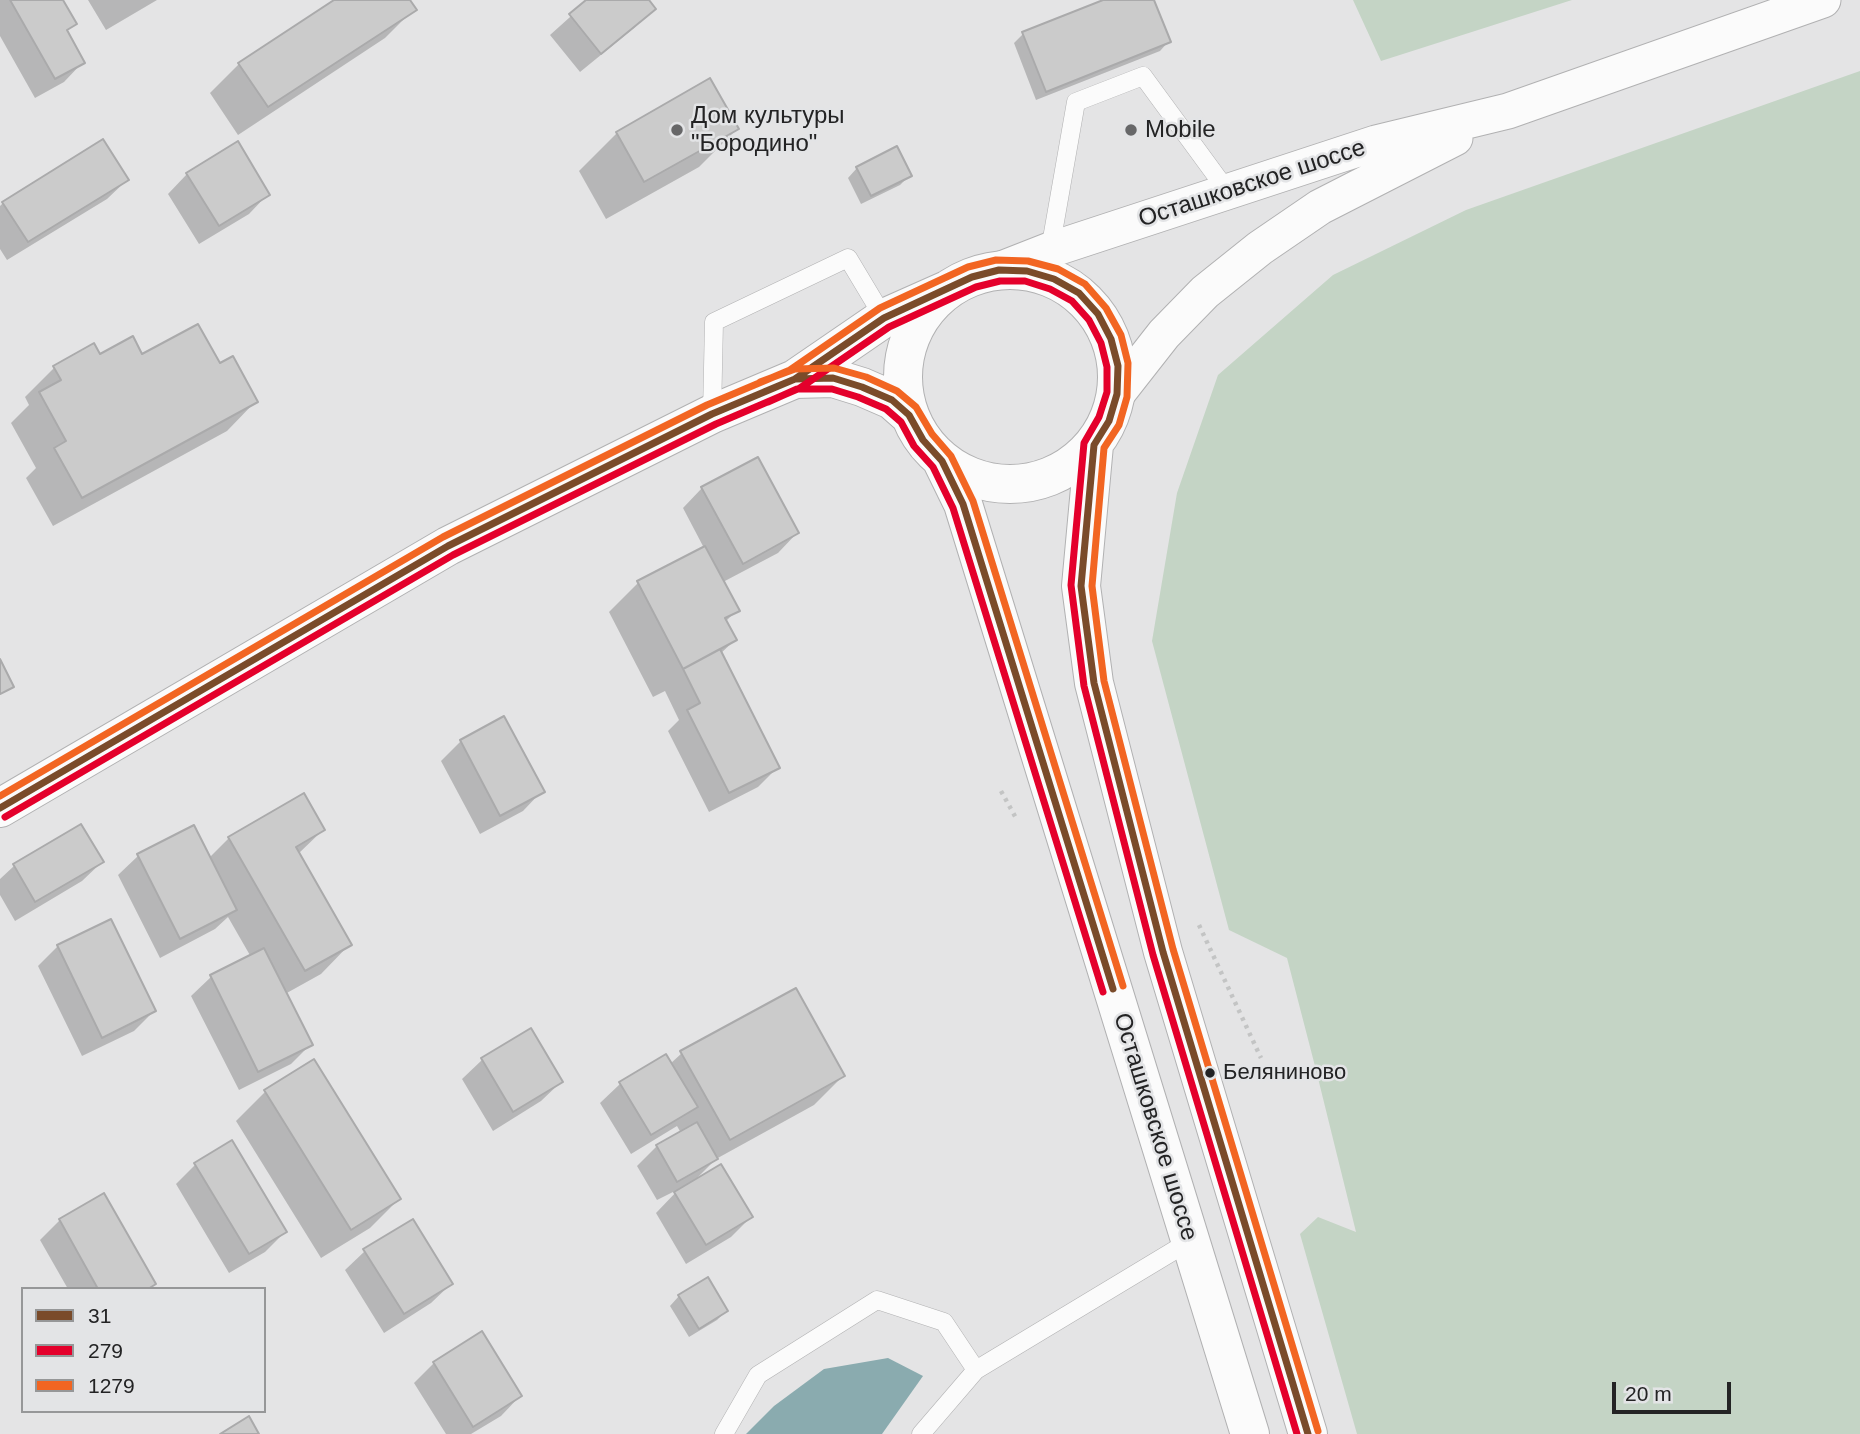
<!DOCTYPE html>
<html>
<head>
<meta charset="utf-8">
<style>
	body { margin:0 }
	#map { position:relative; width:1860px; height:1434px; overflow:hidden; background:#e4e4e5; font-family:Arial,sans-serif }
	canvas { display:block }
	.legend { position:absolute; left:21px; top:1287px; width:245px; height:126px; box-sizing:border-box; background:#e3e4e6; border:2px solid #969798; margin:0; padding:9px 12px; list-style:none; font-size:21px; color:#232324 }
	.legend li { display:flex; align-items:center; gap:14px; height:35px }
	.legend b { width:35px; border:2px solid #969798 }
	.scale { position:absolute; left:1612px; top:1382px; width:119px; height:32px; box-sizing:border-box; border:4px solid #232324; border-top:0; padding-left:9px; font-size:21px; line-height:24px; white-space:nowrap; color:#232324; -webkit-text-stroke:5px #e3e4e6; paint-order:stroke }
</style>
</head>
<body>
<div id="map">
<canvas width="1860" height="1434"></canvas>
<ul class="legend">
<li><b style="height:9px;background:#7a4b2a"></b>31</li>
<li><b style="height:9px;background:#e4002b"></b>279</li>
<li><b style="height:9px;background:#f26522"></b>1279</li>
</ul>
<div class="scale">20 m</div>
</div>
<script>
const g = document.querySelector('canvas').getContext('2d');
g.lineJoin = 'round';
function fill(path, color) { g.fillStyle = color; g.fill(path, 'evenodd'); }
const poly = rows => new Path2D(rows.map(r => 'M' + r).join(''));
function stroke(path, color, width, dash) { g.strokeStyle = color; g.lineWidth = width; g.lineCap = dash ? 'butt' : 'round'; g.setLineDash(dash || []); g.stroke(path); }
function write(font, color, halo, rows, align = 'center') {
  g.font = font + ' Arial,sans-serif'; g.lineWidth = 5; g.setLineDash([]); g.textBaseline = 'middle'; g.strokeStyle = halo; g.fillStyle = color; for (const [text, x, y, turn = 0] of rows) {
    g.save(); g.translate(x, y); g.rotate((+turn || 0) * Math.PI / 180); g.textAlign = isNaN(turn) ? turn : align; if (halo) g.strokeText(text, 0, 0); g.fillText(text, 0, 0); g.restore();
  }
}
fill(poly([
	[1353,0,1572,0,1381,61],
	[1860,71,1860,1434,1357,1434,1300,1234,1318,1217,1356,1232,1316,1070,1287,958,1229,930,1152,641,1177,493,1218,375,1333,275,1466,210]
]), '#c4d4c5');
fill(poly([
	[888,1358,923,1376,882,1434,746,1434,774,1406,824,1369]
]), '#8aabaf');
fill(poly([
	[0,0,61,0,75,23,66,32,83,62,64,82,35,98,0,36],
	[88,0,157,0,106,30],
	[337,0,408,0,414,9,385,38,238,135,210,93,239,64],
	[589,0,647,0,654,9,634,28,580,72,550,35],
	[1108,0,1152,0,1169,41,1160,51,1036,100,1014,43,1023,34],
	[737,129,699,167,606,219,579,171,617,133],
	[857,168,909,176,900,185,861,204,848,178],
	[187,174,268,194,249,214,199,244,168,194],
	[127,180,107,199,7,260,0,249,0,206,3,203],
	[99,356,142,356,219,365,256,401,227,431,53,526,26,478,36,468,11,423,29,405,25,397,54,368],
	[702,488,797,533,778,553,723,582,737,610,725,622,735,640,720,654,778,767,758,787,709,812,668,731,679,720,665,691,653,697,609,612,638,583,704,548,683,508],
	[503,718,542,791,523,811,480,834,441,761,461,741],
	[80,826,102,862,82,881,15,921,0,895,0,879,14,866],
	[193,827,209,858,229,838,323,830,298,854,350,944,321,974,285,994,311,1044,291,1064,239,1090,191,996,211,977,251,957,228,917,215,929,160,958,118,875,138,856],
	[58,946,154,1011,134,1031,82,1056,38,966],
	[682,1053,843,1076,814,1105,716,1159,695,1180,751,1217,731,1237,686,1264,656,1213,679,1189,657,1200,637,1166,657,1146,681,1133,677,1126,631,1154,600,1103,620,1084,670,1064],
	[482,1060,561,1082,541,1101,493,1131,462,1079],
	[314,1062,399,1199,370,1228,321,1258,236,1121,265,1092],
	[196,1164,285,1232,265,1252,229,1273,176,1184],
	[103,1195,154,1284,149,1289,68,1289,40,1240,60,1220],
	[365,1251,451,1284,431,1303,384,1333,345,1270],
	[679,1296,726,1311,717,1320,689,1337,670,1306],
	[434,1363,520,1396,501,1416,471,1434,446,1434,414,1383]
]), '#0003');
const building = poly([
	[10,0,63,0,77,24,67,30,85,63,55,79,10,0],
	[334,0,410,0,417,10,268,107,238,63,334,0],
	[586,0,649,0,656,9,601,54,569,14,586,0],
	[1103,0,1154,0,1171,42,1046,92,1022,32,1103,0],
	[710,78,739,129,644,182,616,132,710,78],
	[103,139,129,180,28,242,2,202,103,139],
	[238,141,270,195,219,226,186,173,238,141],
	[897,146,912,176,871,196,856,167,897,146],
	[198,324,220,363,233,356,258,402,82,498,54,448,66,441,39,392,61,380,53,366,94,343,100,354,133,336,142,354,198,324],
	[758,457,799,533,743,564,701,487,758,457],
	[705,546,740,611,725,618,737,640,683,669,637,581,705,546],
	[720,649,780,768,729,793,687,710,700,703,683,669,720,649],
	[0,659,14,687,0,694,0,659],
	[504,716,545,792,500,816,460,740,504,716],
	[304,793,325,830,296,847,352,945,305,971,228,837,304,793],
	[81,824,104,862,35,902,13,864,81,824],
	[194,825,237,910,180,939,137,854,194,825],
	[111,919,156,1011,102,1038,57,945,111,919],
	[264,948,313,1045,258,1072,210,975,264,948],
	[796,988,845,1076,730,1140,680,1051,796,988],
	[531,1028,563,1082,513,1112,481,1058,531,1028],
	[666,1054,698,1107,651,1135,619,1082,666,1054],
	[314,1059,401,1199,351,1230,264,1090,314,1059],
	[697,1122,718,1159,677,1182,656,1145,697,1122],
	[232,1140,287,1232,249,1254,194,1163,232,1140],
	[721,1164,753,1217,706,1245,674,1192,721,1164],
	[104,1193,156,1284,148,1289,98,1289,59,1219,104,1193],
	[413,1219,453,1284,404,1314,363,1249,413,1219],
	[708,1277,728,1311,699,1329,678,1295,708,1277],
	[482,1331,522,1396,473,1427,433,1362,482,1331],
	[249,1416,259,1434,220,1434,249,1416]
]);
fill(building, '#cbcbcb');
stroke(building, '#aaaaab', 2);
const lane = poly([
	[1050,250,1076,102,1143,76,1228,192],
	[712,414,714,322,848,258,884,318],
	[724,1434,758,1375,877,1300,944,1322,976,1370,1190,1241],
	[921,1434,976,1370]
]);
const street = poly([
	[999,270,1050,250,1376,143,1508,111,1823,0],
	[1117,394,1164,334,1205,292,1260,248,1320,207,1455,138]
]);
const secondary = poly([
	'903 377a107 107 0 1 1 214 0a107 107 0 1 1-214 0Z',
	[795,379,833,378,862,387,892,400,909,415],
	[1094,445,1081,586,1094,683,1163,952,1308,1434],
	[942,461,963,504,1250,1434],
	[0,808,448,546,712,414,795,379,884,318,947,290]
]);
stroke(lane, '#b1b1b2', 19);
stroke(street, '#b1b1b2', 37);
stroke(secondary, '#b1b1b2', 40);
stroke(poly([
	[1001,791,1016,818],
	[1199,925,1261,1058]
]), '#c3c4c4', 4.5, [3.5, 5]);
stroke(lane, '#fbfbfb', 18);
stroke(street, '#fbfbfb', 35);
stroke(secondary, '#fbfbfb', 38);
stroke(poly([
	[764,392,795,379,833,378,862,387,892,400,909,415,923,440,942,461,963,504,1113,989],
	[0,808,448,546,712,414,795,379,884,318,972,277,999,270,1027,271,1054,279,1079,293,1098,314,1111,339,1118,366,1117,394,1109,421,1094,445,1081,586,1094,683,1163,952,1308,1434]
]), '#7a4b2a', 7);
stroke(poly([
	[768,402,797,389,832,389,858,397,886,409,901,422,914,446,933,467,953,508,1103,992],
	[5,817,453,555,716,424,800,388,889,327,976,287,1000,281,1025,281,1050,289,1072,301,1089,320,1101,343,1107,367,1107,392,1099,417,1084,443,1071,585,1084,686,1153,955,1297,1434]
]), '#e4002b', 7);
stroke(poly([
	[760,382,795,369,834,368,866,377,897,391,916,407,932,434,951,456,973,501,1123,986],
	[0,796,443,537,707,405,790,370,880,308,968,267,996,260,1028,261,1058,269,1085,284,1106,308,1121,335,1128,363,1127,397,1119,425,1104,448,1092,586,1104,681,1173,949,1318,1431]
]), '#f26522', 7);
for (const [x, y, r, color] of [
	[677,130,7,"#676768"],
	[1131,130,7,"#676768"],
	[1210,1073,6,"#232324"]
]) { const dot = new Path2D(); dot.arc(x, y, r, 0, 2 * Math.PI); g.fillStyle = color; g.fill(dot); stroke(dot, '#e3e4e6', 2.5); }
write('22px', '#232324', '#e3e4e6', [
	["Беляниново",1223,1073]
], 'left');
write('24px', '#232324', '#e3e4e6', [
	["Дом культуры",691,116],
	["\"Бородино\"",691,144],
	["Mobile",1145,130]
], 'left');
write('24px', '#232324', '#e3e4e6', [
	["Осташковское шоссе",1252,184,-18],
	["Осташковское шоссе",1155,1127,73]
]);
</script>
</body>
</html>
